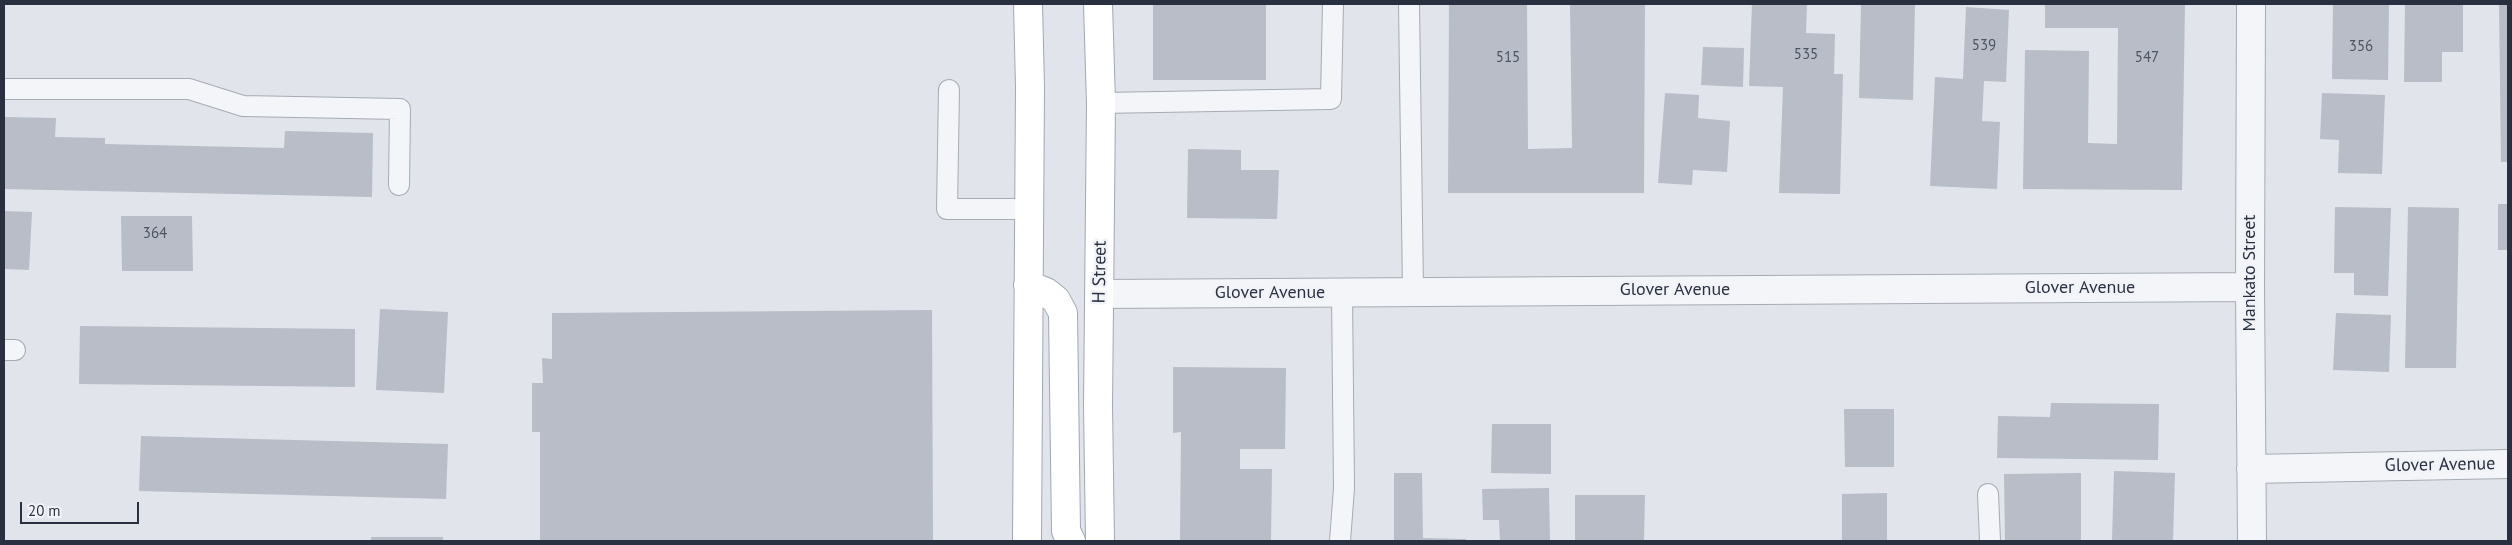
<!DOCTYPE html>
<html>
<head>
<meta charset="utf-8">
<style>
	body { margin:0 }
	#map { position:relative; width:2512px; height:545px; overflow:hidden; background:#e1e4ea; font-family:"PT Sans",sans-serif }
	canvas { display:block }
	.frame { position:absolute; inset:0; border:5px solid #293141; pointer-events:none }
	.scale { position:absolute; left:20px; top:502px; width:119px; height:22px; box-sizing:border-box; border:2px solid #293141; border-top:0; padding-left:6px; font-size:15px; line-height:18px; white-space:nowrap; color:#293141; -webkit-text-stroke:4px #f1f3f7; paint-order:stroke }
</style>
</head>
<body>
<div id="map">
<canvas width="2512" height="545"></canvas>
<div class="frame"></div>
<div class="scale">20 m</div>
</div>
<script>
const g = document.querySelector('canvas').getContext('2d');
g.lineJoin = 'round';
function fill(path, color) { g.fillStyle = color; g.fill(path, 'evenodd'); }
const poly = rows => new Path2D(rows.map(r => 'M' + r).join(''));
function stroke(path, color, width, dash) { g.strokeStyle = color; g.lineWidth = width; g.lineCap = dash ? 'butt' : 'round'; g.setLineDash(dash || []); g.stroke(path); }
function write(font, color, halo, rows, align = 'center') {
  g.font = font + ' "PT Sans",sans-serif'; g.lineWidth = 5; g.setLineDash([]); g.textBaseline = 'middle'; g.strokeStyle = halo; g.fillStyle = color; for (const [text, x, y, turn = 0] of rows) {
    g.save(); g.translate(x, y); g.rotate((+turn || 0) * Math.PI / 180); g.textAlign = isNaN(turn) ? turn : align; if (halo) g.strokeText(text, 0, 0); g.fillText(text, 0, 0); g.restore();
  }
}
fill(poly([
	[1153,4,1266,4,1266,80,1153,80],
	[1449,4,1527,4,1528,149,1572,148,1570,4,1645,4,1644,193,1448,193],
	[1752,4,1807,4,1806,33,1835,34,1834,74,1843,74,1840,194,1779,193,1783,87,1749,86],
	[1861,4,1915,4,1913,100,1859,98],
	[2045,4,2185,4,2182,190,2023,189,2025,50,2089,51,2088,143,2117,144,2118,28,2045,28],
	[2333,4,2389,4,2388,80,2332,79],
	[2405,4,2463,4,2463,52,2442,52,2442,82,2404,82],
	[2499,4,2508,4,2508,162,2501,162],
	[1966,7,2009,10,2006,82,1984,81,1982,121,2000,122,1997,189,1930,186,1935,77,1963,79],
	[1703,47,1744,48,1743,87,1701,85],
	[1665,93,1699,95,1698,118,1730,121,1727,172,1693,170,1692,185,1658,183],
	[2322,93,2385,95,2382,174,2338,173,2339,140,2320,139],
	[4,117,56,118,55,137,105,138,105,144,284,148,285,131,373,133,372,197,4,189],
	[1188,149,1241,150,1241,170,1279,170,1277,219,1187,218],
	[2498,204,2508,204,2508,250,2498,250],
	[2335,207,2391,208,2388,296,2354,295,2354,273,2334,273],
	[2408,207,2459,208,2456,368,2405,368],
	[4,211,32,212,29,270,4,269],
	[121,216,192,216,193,271,122,271],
	[380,309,448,312,444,393,376,390],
	[932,310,933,541,540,541,540,432,532,432,532,383,543,383,542,358,552,359,552,313],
	[2336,313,2391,315,2389,372,2333,370],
	[80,326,355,329,355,387,79,384],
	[1173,367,1286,368,1285,449,1240,449,1240,469,1272,469,1271,541,1180,541,1181,432,1173,433],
	[2051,403,2159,404,2158,460,1997,458,1998,416,2050,417],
	[1844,409,1894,409,1894,467,1845,467],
	[1492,424,1551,424,1551,474,1491,473],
	[141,436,448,444,446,499,139,491],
	[2114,471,2175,473,2173,541,2112,541],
	[1394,473,1422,473,1423,538,1466,539,1466,541,1394,541],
	[2081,473,2081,541,2005,541,2004,474],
	[1549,488,1550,541,1500,541,1499,520,1483,520,1482,489],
	[1887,493,1887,541,1842,541,1842,494],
	[1575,495,1645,495,1644,541,1575,541],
	[371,537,443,537,443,541,371,541]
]), '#b8bdc7');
const service = poly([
	[1409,4,1413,291],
	[4,89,189,89,243,106,400,109,399,185],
	[949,90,947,209,1028,209],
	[1101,103,1331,99,1333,4],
	[4,350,15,350],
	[1988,494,1990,541],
	[1340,541,1344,488,1342,293]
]);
const minor = poly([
	[2251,4,2250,287,2252,541],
	[1100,294,2250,287],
	[2251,469,2508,464]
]);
const primary = poly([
	[1098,4,1101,103,1098,406,1100,541],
	[1028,285,1046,292,1056,300,1063,313,1066,531,1071,541],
	[1027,541,1030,87,1028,4]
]);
stroke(service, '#a6abb4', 22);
stroke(minor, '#a6abb4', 30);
stroke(primary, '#a0a8b5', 30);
stroke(service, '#f4f5f8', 20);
stroke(minor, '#f4f5f8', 28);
stroke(primary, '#fff', 28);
write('15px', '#4d5462', null, [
	["539",1984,46],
	["356",2361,47],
	["535",1806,55],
	["515",1508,58],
	["547",2147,58],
	["364",155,234]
]);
write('18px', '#293141', '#f1f3f7', [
	["H Street",1100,272,-89],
	["Mankato Street",2250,273,-90],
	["Glover Avenue",2080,288],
	["Glover Avenue",1675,290],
	["Glover Avenue",1270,293],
	["Glover Avenue",2440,465,-1]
]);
</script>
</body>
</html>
